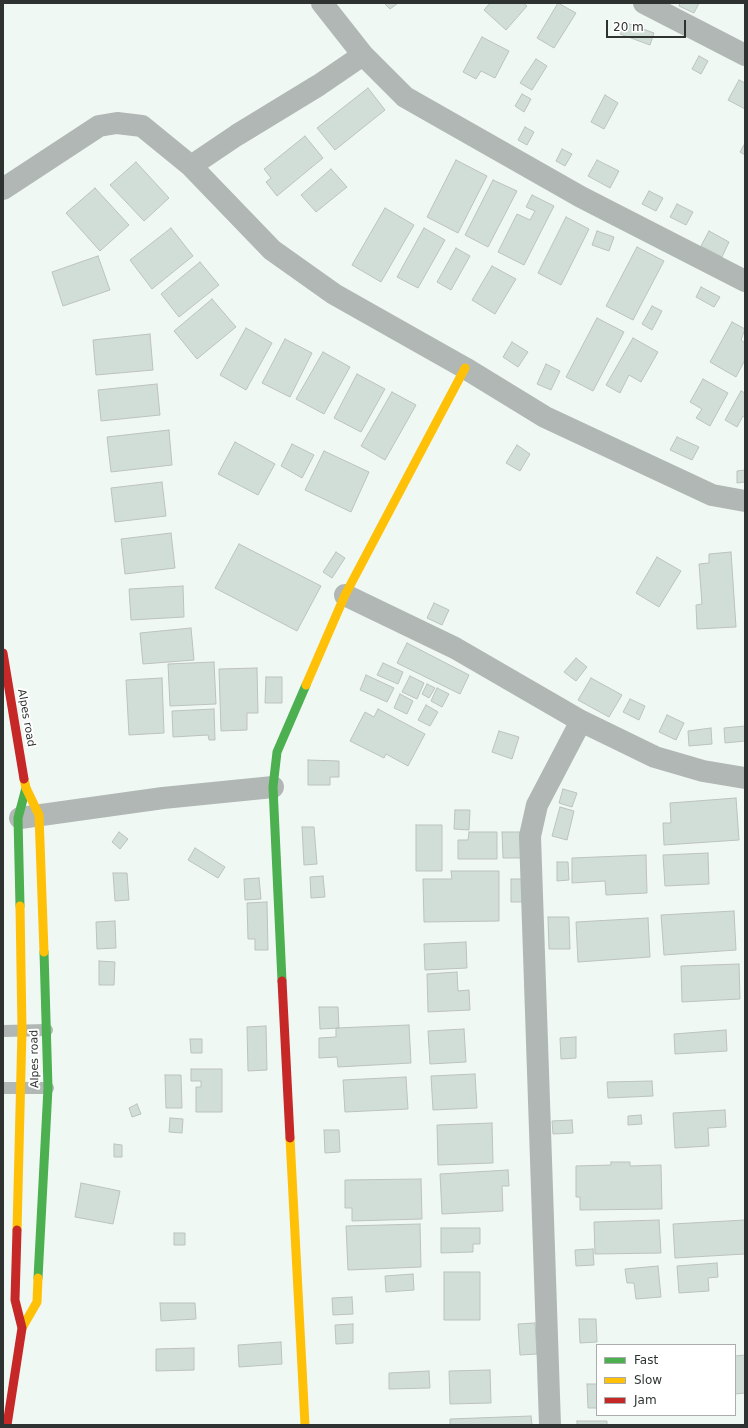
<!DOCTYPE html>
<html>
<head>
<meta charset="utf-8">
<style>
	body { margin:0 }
	#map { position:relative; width:748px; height:1428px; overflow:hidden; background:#f0f8f4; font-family:"DejaVu Sans",sans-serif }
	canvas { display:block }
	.frame { position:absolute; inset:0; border:4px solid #2e3331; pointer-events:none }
	.legend { position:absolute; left:596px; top:1344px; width:140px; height:72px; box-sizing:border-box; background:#fff; border:1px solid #abadad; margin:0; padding:5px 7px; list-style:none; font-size:12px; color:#2e3331 }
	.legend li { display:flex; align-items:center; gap:8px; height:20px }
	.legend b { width:20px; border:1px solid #abadad }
	.scale { position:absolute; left:606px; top:20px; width:80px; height:18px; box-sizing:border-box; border:2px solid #2e3331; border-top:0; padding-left:5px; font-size:12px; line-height:14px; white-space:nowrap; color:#2e3331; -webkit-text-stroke:3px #fff; paint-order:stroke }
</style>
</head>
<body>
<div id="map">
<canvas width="748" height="1428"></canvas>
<div class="frame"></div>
<ul class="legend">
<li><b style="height:5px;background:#4caf50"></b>Fast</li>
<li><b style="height:5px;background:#ffc107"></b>Slow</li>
<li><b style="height:5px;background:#c62828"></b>Jam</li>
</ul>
<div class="scale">20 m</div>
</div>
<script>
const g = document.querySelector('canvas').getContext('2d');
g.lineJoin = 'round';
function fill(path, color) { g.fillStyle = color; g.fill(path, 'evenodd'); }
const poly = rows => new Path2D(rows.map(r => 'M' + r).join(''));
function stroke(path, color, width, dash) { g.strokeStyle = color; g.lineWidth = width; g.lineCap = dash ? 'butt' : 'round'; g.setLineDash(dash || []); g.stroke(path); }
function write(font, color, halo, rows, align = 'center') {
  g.font = font + ' "DejaVu Sans",sans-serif'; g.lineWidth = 4; g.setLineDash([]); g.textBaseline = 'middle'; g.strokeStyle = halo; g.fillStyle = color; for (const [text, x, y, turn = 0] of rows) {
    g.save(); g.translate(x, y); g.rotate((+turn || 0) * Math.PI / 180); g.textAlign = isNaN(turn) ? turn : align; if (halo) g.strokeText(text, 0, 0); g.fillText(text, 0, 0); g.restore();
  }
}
const building = poly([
	[384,3,398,3,390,9,384,3],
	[490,3,523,3,527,6,506,30,484,10,490,3],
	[558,3,576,13,554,48,537,38,558,3],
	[680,3,699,3,694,13,679,6,680,3],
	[624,22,654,33,650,45,620,34,624,22],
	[482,37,509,51,495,78,481,71,476,79,463,72,482,37],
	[699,56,708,61,701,74,692,69,699,56],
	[536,59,547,66,532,90,520,83,536,59],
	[739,80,745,83,745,109,728,100,739,80],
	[368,88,385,110,335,150,317,128,368,88],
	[522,94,531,99,524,112,515,106,522,94],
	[605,95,618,103,604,129,591,122,605,95],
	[525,127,534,132,527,145,518,140,525,127],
	[305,136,323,158,277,196,266,182,271,178,264,169,305,136],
	[745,143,745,155,740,152,745,143],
	[562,149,572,154,565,166,556,161,562,149],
	[456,160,487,176,458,233,427,217,456,160],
	[597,160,619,171,610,188,588,176,597,160],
	[136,162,169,198,144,221,110,185,136,162],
	[331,169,347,187,316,212,301,195,331,169],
	[493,180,517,191,488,247,465,235,493,180],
	[95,188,129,225,100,251,66,213,95,188],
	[649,191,663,198,656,211,642,204,649,191],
	[532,195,554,206,524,265,498,252,517,214,530,220,535,211,526,207,532,195],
	[677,204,693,212,686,225,670,217,677,204],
	[385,208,414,225,381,282,352,265,385,208],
	[566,217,589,229,561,285,538,273,566,217],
	[171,228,193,256,152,289,130,260,171,228],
	[424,228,445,240,418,288,397,277,424,228],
	[597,231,614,237,609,251,592,245,597,231],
	[709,231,729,242,722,257,701,246,709,231],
	[637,247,664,261,633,320,606,306,637,247],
	[456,248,470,256,451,290,437,282,456,248],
	[98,256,110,290,63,306,52,272,98,256],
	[200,262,219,285,179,317,161,294,200,262],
	[492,266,516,279,495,314,472,300,492,266],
	[701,287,720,297,714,307,696,297,701,287],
	[212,299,236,327,197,359,174,331,212,299],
	[652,306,662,311,652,330,642,324,652,306],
	[597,318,624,332,593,391,566,377,597,318],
	[732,322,745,329,741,340,745,343,745,360,736,377,710,362,732,322],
	[246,328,272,343,246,390,220,375,246,328],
	[150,334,153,370,96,375,93,340,150,334],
	[633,338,658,352,641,382,629,375,620,393,606,385,633,338],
	[285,339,312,353,290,397,262,383,285,339],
	[512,342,528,352,518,367,503,357,512,342],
	[323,352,350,367,324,414,296,399,323,352],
	[546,364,560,371,551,390,537,384,546,364],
	[357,374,385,389,361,432,334,418,357,374],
	[703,379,728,393,710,426,696,418,702,409,690,402,703,379],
	[157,384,160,415,101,421,98,390,157,384],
	[741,391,745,393,745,417,743,416,737,427,725,420,741,391],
	[392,392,416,405,385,460,361,446,392,392],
	[169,430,172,465,111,472,107,437,169,430],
	[677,437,699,447,692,460,670,450,677,437],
	[235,442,275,464,258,495,218,474,235,442],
	[292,444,314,455,302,478,281,466,292,444],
	[517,445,530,454,520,471,506,463,517,445],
	[324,451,369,472,351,512,305,490,324,451],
	[745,470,745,482,737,483,737,471,745,470],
	[162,482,166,516,115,522,111,488,162,482],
	[171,533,175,568,125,574,121,539,171,533],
	[239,544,321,586,297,631,215,588,239,544],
	[336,552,345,558,332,578,323,572,336,552],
	[731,552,736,627,697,629,696,605,702,604,699,564,709,563,709,554,731,552],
	[657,557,681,571,659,607,636,593,657,557],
	[183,586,184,617,131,620,129,589,183,586],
	[434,603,449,610,442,625,427,618,434,603],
	[191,628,194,660,143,664,140,633,191,628],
	[407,643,469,675,460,694,397,663,407,643],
	[576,658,587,667,576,681,564,672,576,658],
	[214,662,216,704,170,706,168,664,214,662],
	[383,663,403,672,398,684,377,675,383,663],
	[257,668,258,713,247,713,247,730,221,731,219,669,257,668],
	[366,675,394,688,387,702,360,690,366,675],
	[410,676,424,683,417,699,402,692,410,676],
	[266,677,282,677,282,703,265,703,266,677],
	[162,678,164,733,129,735,126,680,162,678],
	[591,678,622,695,609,717,578,700,591,678],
	[427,684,435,688,429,698,422,694,427,684],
	[437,688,449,694,442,707,431,701,437,688],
	[400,694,413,701,407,714,394,708,400,694],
	[630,699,645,706,639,720,623,712,630,699],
	[426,705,438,712,430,726,418,720,426,705],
	[214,709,215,740,209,740,208,735,173,737,172,711,214,709],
	[378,709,425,734,408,766,386,754,384,758,350,741,365,712,374,717,378,709],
	[667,715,684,723,676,740,659,732,667,715],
	[745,726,745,741,725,743,724,728,745,726],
	[711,728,712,744,689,746,688,731,711,728],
	[499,731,519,737,512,759,492,752,499,731],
	[308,760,339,761,339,777,330,777,330,785,308,785,308,760],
	[563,789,577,793,572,807,559,803,563,789],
	[736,798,739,840,664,845,663,823,671,823,670,803,736,798],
	[560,807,574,811,567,840,552,836,560,807],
	[455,810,470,810,469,830,454,829,455,810],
	[416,825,442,825,442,871,416,871,416,825],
	[302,827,314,827,317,864,304,865,302,827],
	[119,832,128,839,120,849,112,842,119,832],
	[469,832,497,832,497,859,458,859,458,840,468,840,469,832],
	[502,832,520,832,521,858,503,858,502,832],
	[195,848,225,867,218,878,188,860,195,848],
	[708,853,709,884,665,886,663,855,708,853],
	[646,855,647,893,606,895,605,881,572,883,572,858,646,855],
	[557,862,568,862,569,880,557,881,557,862],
	[451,871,499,871,499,921,424,922,423,879,452,879,451,871],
	[113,873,127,873,129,900,115,901,113,873],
	[323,876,325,897,311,898,310,877,323,876],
	[259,878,261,899,245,900,244,879,259,878],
	[511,879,525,879,525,902,511,902,511,879],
	[267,902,268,950,255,950,255,939,248,939,247,903,267,902],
	[734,911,736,950,664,955,661,915,734,911],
	[548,917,569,917,570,949,549,949,548,917],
	[648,918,650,957,578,962,576,922,648,918],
	[115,921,116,948,97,949,96,922,115,921],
	[466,942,467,968,425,970,424,944,466,942],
	[99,961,115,962,114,985,99,985,99,961],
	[739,964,740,999,682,1002,681,966,739,964],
	[457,972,458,991,469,990,470,1010,428,1012,427,974,457,972],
	[319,1007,338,1007,339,1028,320,1029,319,1007],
	[409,1025,411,1063,338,1067,337,1057,319,1058,319,1038,336,1037,336,1028,409,1025],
	[266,1026,267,1070,248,1071,247,1027,266,1026],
	[464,1029,466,1062,430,1064,428,1031,464,1029],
	[726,1030,727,1051,675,1054,674,1034,726,1030],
	[576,1037,576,1058,561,1059,560,1038,576,1037],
	[190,1039,202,1039,202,1053,191,1053,190,1039],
	[191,1069,222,1069,222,1112,196,1112,196,1087,201,1087,201,1081,191,1081,191,1069],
	[475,1074,477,1108,433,1110,431,1076,475,1074],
	[165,1075,181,1075,182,1108,166,1108,165,1075],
	[406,1077,408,1109,345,1112,343,1080,406,1077],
	[652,1081,653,1096,608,1098,607,1082,652,1081],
	[137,1104,141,1114,132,1117,129,1108,137,1104],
	[725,1110,726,1127,708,1128,709,1146,675,1148,673,1113,725,1110],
	[641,1115,642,1124,628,1125,628,1116,641,1115],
	[170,1118,183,1119,182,1133,169,1132,170,1118],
	[572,1120,573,1133,553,1134,552,1121,572,1120],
	[492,1123,493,1163,438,1165,437,1125,492,1123],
	[324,1130,339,1130,340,1152,325,1153,324,1130],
	[114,1144,122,1145,122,1157,114,1157,114,1144],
	[611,1162,630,1162,630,1166,661,1165,662,1209,580,1210,580,1197,576,1197,576,1166,611,1165,611,1162],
	[508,1170,509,1186,502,1186,503,1211,442,1214,440,1174,508,1170],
	[421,1179,422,1219,352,1221,352,1208,345,1208,345,1180,421,1179],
	[81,1183,120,1191,113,1224,75,1217,81,1183],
	[659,1220,661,1253,595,1254,594,1222,659,1220],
	[745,1220,745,1254,675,1258,673,1224,745,1220],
	[420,1224,421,1267,348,1270,346,1226,420,1224],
	[441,1228,480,1228,480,1244,473,1244,473,1252,441,1253,441,1228],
	[174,1233,185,1233,185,1245,174,1245,174,1233],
	[593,1249,594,1265,576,1266,575,1250,593,1249],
	[717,1263,718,1277,708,1278,709,1291,679,1293,677,1266,717,1263],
	[658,1266,661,1297,636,1299,634,1283,627,1283,625,1269,658,1266],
	[444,1272,480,1272,480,1320,444,1320,444,1272],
	[413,1274,414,1290,386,1292,385,1276,413,1274],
	[352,1297,353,1314,333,1315,332,1298,352,1297],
	[160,1303,195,1303,196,1319,161,1321,160,1303],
	[579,1319,596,1319,597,1342,580,1343,579,1319],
	[535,1323,537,1354,520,1355,518,1324,535,1323],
	[353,1324,353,1343,336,1344,335,1325,353,1324],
	[281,1342,282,1364,239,1367,238,1345,281,1342],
	[194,1348,194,1370,156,1371,156,1349,194,1348],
	[745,1355,745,1393,735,1394,735,1356,745,1355],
	[490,1370,491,1403,450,1404,449,1371,490,1370],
	[429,1371,430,1388,389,1389,389,1373,429,1371],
	[587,1384,597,1384,597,1408,588,1408,587,1384],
	[531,1416,532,1425,450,1425,450,1419,531,1416],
	[577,1421,607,1421,607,1425,577,1425,577,1421]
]);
fill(building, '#d1ded8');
stroke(building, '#bcc2bf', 1);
stroke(poly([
	[3,1031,47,1030],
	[3,1088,48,1088]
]), '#b1b7b4', 12);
stroke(poly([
	[322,3,363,55,405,97,581,197,745,281],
	[644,3,745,55],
	[363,55,319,85,237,135,191,166,272,250,334,294,465,368,545,417,712,495,745,501],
	[3,189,99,126,117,123,142,126,191,166],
	[345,595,455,648,581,721,655,757,703,771,745,778],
	[20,818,163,798,273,787],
	[550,1425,530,836,537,805,581,721]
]), '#b1b7b4', 22);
stroke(poly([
	[20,906,18,818,26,788],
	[282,981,273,787,277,752,306,685],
	[38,1278,48,1088,44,952]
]), '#4caf50', 9);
stroke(poly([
	[306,685,345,595,465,368],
	[24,779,26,788,39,815,44,952],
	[290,1138,305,1425],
	[17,1230,22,1030,20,906],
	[22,1328,37,1302,38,1278]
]), '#ffc107', 9);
stroke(poly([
	[3,653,24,779],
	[282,981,290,1138],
	[7,1425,22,1328,15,1300,17,1230]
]), '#c62828', 9);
write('11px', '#2e3331', '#fff', [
	["Alpes road",26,718,80],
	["Alpes road",35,1059,-91]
]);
</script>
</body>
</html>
